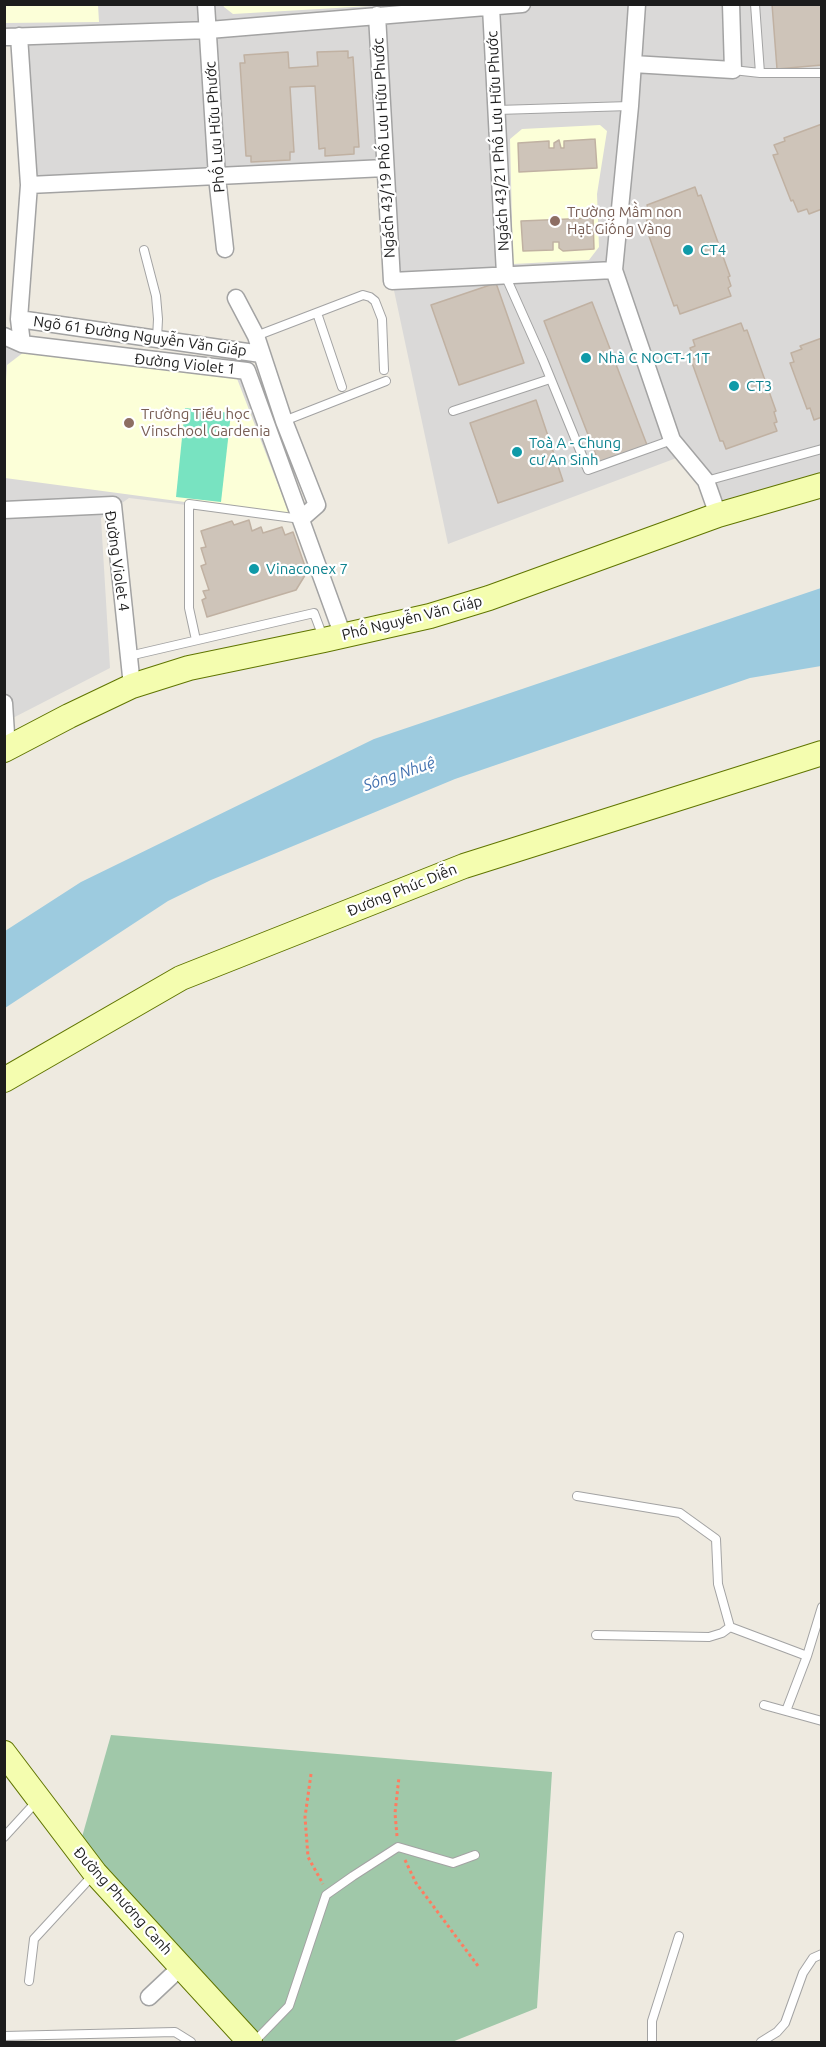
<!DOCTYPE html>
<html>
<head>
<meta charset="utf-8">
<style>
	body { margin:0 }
	#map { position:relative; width:826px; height:2047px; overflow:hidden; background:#eeeae0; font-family:Ubuntu,sans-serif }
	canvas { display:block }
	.frame { position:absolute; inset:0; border:6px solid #1c1c1c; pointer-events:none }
</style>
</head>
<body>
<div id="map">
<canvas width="826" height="2047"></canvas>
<div class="frame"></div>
</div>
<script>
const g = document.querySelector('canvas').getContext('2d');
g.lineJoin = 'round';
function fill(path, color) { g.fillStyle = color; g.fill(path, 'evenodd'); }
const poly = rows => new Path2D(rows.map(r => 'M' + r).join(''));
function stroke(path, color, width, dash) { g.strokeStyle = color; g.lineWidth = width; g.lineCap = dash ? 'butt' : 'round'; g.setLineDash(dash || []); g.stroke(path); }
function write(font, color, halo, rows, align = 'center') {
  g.font = font + ' Ubuntu,sans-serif'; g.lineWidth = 4.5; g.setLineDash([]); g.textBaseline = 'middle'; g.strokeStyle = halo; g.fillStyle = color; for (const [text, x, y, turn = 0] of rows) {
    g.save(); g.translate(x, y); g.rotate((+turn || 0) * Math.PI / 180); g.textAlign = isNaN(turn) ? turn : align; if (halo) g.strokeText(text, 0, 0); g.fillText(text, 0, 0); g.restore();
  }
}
fill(poly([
	[5,4,821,5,821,474,706,506,687,454,448,544,392,281,385,168,29,185,19,36,5,37],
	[5,337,248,367,301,519,129,498,101,518,110,668,5,722]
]), '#dad9d8');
fill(poly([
	[4,5,98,5,99,22,5,23],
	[223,5,223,4,388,5,233,14,224,7],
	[600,125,607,131,597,194,599,247,589,260,513,264,510,139,522,129],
	[24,352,236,376,290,516,5,478,4,411,7,365]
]), '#fcffd8');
fill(poly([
	[111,1735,552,1772,537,2008,452,2042,250,2042,78,1851]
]), '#a0c8a9');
fill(poly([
	[185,408,231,413,221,502,176,497]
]), '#78e3c1');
fill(poly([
	[821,588,821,666,750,678,455,779,211,880,168,901,5,1008,5,931,81,882,374,739]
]), '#9dcbdf');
const building = poly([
	[772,4,822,4,822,65,777,69,772,4],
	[348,51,348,58,353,57,359,147,354,147,354,154,325,156,325,148,319,149,315,86,290,87,294,152,290,152,290,160,251,162,251,156,246,156,240,63,245,63,244,55,288,52,289,68,318,66,317,52,348,51],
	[822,124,822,209,809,214,807,209,798,212,793,200,791,201,773,155,778,154,774,145,785,141,784,138,822,124],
	[595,139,597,168,519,172,518,143,549,141,549,148,554,148,554,143,559,140,561,148,564,148,564,141,595,139],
	[695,187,698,196,701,195,730,276,728,277,731,286,728,288,731,296,680,314,677,305,674,306,645,225,648,224,644,213,649,211,647,205,695,187],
	[593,218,594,249,563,251,559,248,559,242,553,242,553,250,523,251,521,221,593,218],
	[496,283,524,363,459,385,431,305,496,283],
	[592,302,647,445,599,463,544,321,592,302],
	[741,323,744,331,747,330,776,411,774,412,777,422,774,423,777,431,726,449,723,441,720,441,691,360,694,359,690,348,695,346,693,340,741,323],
	[822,338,822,417,814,420,810,408,807,409,790,363,794,362,791,353,802,349,800,346,822,338],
	[536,400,563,481,498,503,470,423,536,400],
	[249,520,252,531,261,527,263,533,282,527,285,535,293,532,307,572,296,590,207,617,202,600,206,598,203,591,209,590,201,566,206,564,201,548,206,547,201,531,232,521,234,525,249,520]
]);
fill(building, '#cec4b9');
stroke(building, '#c0b1a2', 1.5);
const lane = poly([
	[755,4,760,73],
	[733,70,760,73,822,73],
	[497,110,630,106],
	[144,250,156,296,158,319,157,339],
	[505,275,543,360,588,470,672,440],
	[317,313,342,387],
	[256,336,363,295,370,297,375,301,382,319,384,370],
	[453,411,550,379],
	[284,421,386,381],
	[706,481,822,449],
	[196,640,189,608,189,504,301,519],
	[129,656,314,613,323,637],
	[577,1496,680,1513,716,1539,718,1584,730,1627,807,1656,786,1711],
	[596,1635,709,1637,722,1633,730,1627],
	[807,1656,822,1607],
	[764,1705,822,1721],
	[4,1837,37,1801],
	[29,1981,34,1939,93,1875],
	[4,2036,175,2032,191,2042],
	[254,2042,289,2006,326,1895,353,1876,398,1847,453,1863,475,1855],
	[652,2042,652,2021,679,1936],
	[761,2042,777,2032,785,2023,803,1973,813,1958,822,1954]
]);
const street = poly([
	[206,4,217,177,225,249],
	[637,4,630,106,614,270,672,440,706,481,718,515],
	[491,7,505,274],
	[377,15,392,281,614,270],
	[19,36,29,185,19,319,22,344],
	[4,37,209,30,522,4],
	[633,64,733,70,731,4],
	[29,185,385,168],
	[236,298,256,336,284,421,317,505,301,519],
	[19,319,261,354],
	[4,336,22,344,247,371,343,636],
	[4,510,113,505,132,686],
	[4,703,7,749],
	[149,1997,182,1966]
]);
const secondary = poly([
	[4,750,69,716,132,686,189,668,324,640,430,616,489,598,718,515,822,485],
	[4,1080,181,978,464,866,822,753],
	[4,1753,95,1873,250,2042]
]);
stroke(lane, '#a3a3a3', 10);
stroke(street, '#a3a3a3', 19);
stroke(secondary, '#607500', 26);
stroke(poly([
	[311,1774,305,1817,308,1857,323,1884],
	[397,1836,395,1813,399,1777],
	[405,1860,416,1883,478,1966]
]), '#ff7c60', 3, [3, 3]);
stroke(lane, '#fff', 8);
stroke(street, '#fff', 16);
stroke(secondary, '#f4fdaf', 24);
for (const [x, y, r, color] of [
	[555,221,6,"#8d6e63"],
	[688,250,6,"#0f9aa8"],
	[586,358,6,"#0f9aa8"],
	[734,386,6,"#0f9aa8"],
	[129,423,6,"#8d6e63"],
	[517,452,6,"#0f9aa8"],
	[254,569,6,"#0f9aa8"]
]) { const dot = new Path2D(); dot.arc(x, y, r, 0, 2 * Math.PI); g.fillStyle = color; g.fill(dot); stroke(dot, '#fff', 2); }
write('15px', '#1c1c1c', '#fff', [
	["Phố Lưu Hữu Phước",215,127,-94],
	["Ngách 43/21 Phố Lưu Hữu Phước",498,141,-93],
	["Ngách 43/19 Phố Lưu Hữu Phước",384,148,-93],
	["Ngõ 61 Đường Nguyễn Văn Giáp",140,336,8],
	["Đường Violet 1",185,364,6],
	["Đường Violet 4",117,561,82],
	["Phố Nguyễn Văn Giáp",412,618,-14],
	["Đường Phúc Diễn",402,890,-22],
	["Đường Phương Canh",123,1901,48]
]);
write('15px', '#785e54', '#fff', [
	["Trường Mầm non",567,212],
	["Hạt Giống Vàng",567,229],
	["Trường Tiểu học",141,414],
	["Vinschool Gardenia",141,431]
], 'left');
write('15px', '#0d838f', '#fff', [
	["CT4",700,250],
	["Nhà C NOCT-11T",598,358],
	["CT3",746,386],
	["Toà A - Chung",529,443],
	["cư An Sinh",529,460],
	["Vinaconex 7",266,569]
], 'left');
write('italic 16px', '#4372b0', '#fff', [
	["Sông Nhuệ",399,774,-19]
]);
</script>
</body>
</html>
